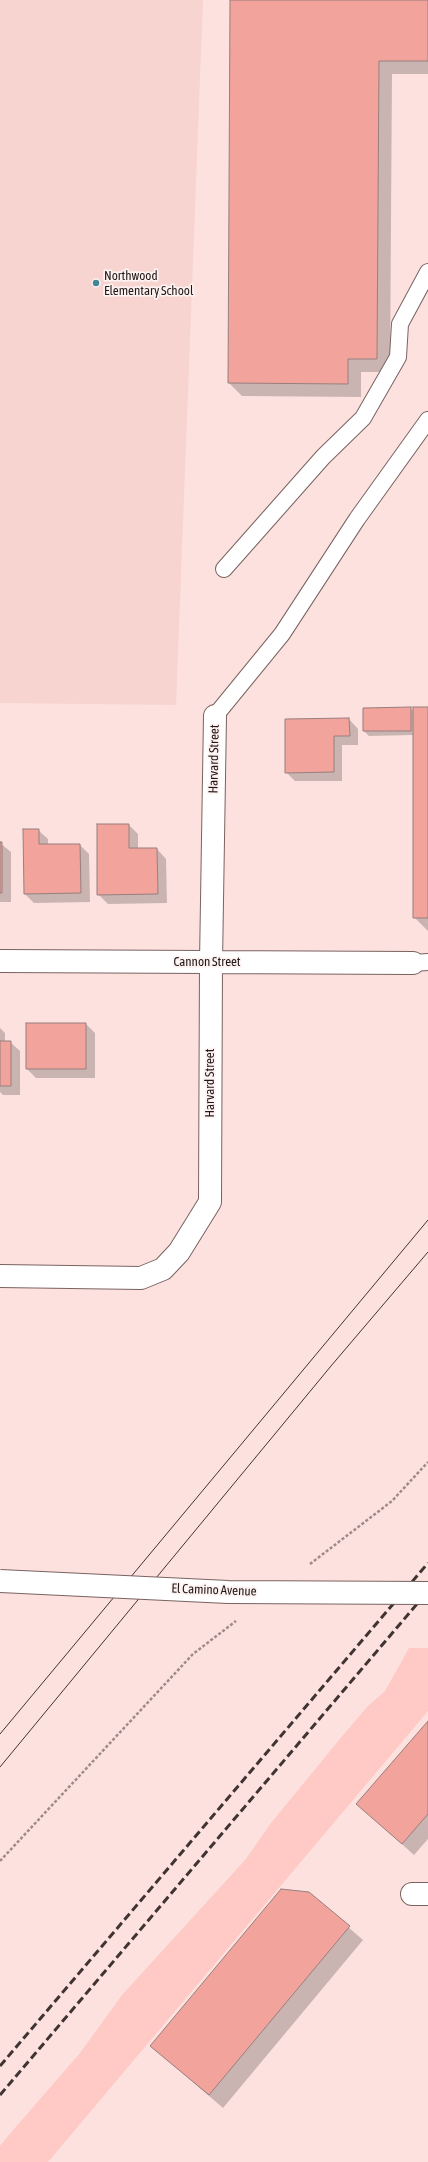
<!DOCTYPE html>
<html>
<head>
<meta charset="utf-8">
<style>
	body { margin:0 }
	canvas { display:block; background:#fce1df }
</style>
</head>
<body>
<canvas width="428" height="2162"></canvas>
<script>
const g = document.querySelector('canvas').getContext('2d');
g.lineJoin = 'round';
function fill(path, color) { g.fillStyle = color; g.fill(path, 'evenodd'); }
const poly = rows => new Path2D(rows.map(r => 'M' + r).join(''));
function stroke(path, color, width, dash) { g.strokeStyle = color; g.lineWidth = width; g.lineCap = dash ? 'butt' : 'round'; g.setLineDash(dash || []); g.stroke(path); }
function write(font, color, halo, rows, align = 'center') {
  g.font = font + ' "Asap Condensed",sans-serif'; g.lineWidth = 3.5; g.setLineDash([]); g.textBaseline = 'middle'; g.strokeStyle = halo; g.fillStyle = color; for (const [text, x, y, turn = 0] of rows) {
    g.save(); g.translate(x, y); g.rotate((+turn || 0) * Math.PI / 180); g.textAlign = isNaN(turn) ? turn : align; if (halo) g.strokeText(text, 0, 0); g.fillText(text, 0, 0); g.restore();
  }
}
fill(poly([
	[0,0,203,0,176,705,0,703]
]), '#f7d4d0');
fill(poly([
	[409,1648,428,1648,428,1711,48,2162,0,2162,0,2146,8,2136,80,2053,122,1995,245,1860,271,1823,339,1740,367,1707,385,1691]
]), '#ffcac5');
fill(poly([
	[231,0,428,0,428,74,392,74,390,372,361,372,361,397,242,396,229,383],
	[410,708,414,711,428,708,428,931,414,917,414,735,369,736,364,731,364,709],
	[349,719,358,729,358,745,342,745,342,781,295,781,286,772],
	[129,825,138,834,138,849,157,849,166,859,167,903,108,904,98,894],
	[38,830,48,839,48,845,80,845,89,854,90,902,34,903,25,894],
	[0,843,11,852,11,902,0,902],
	[86,1024,95,1033,95,1078,36,1078,27,1069],
	[0,1028,5,1033,5,1042,10,1042,20,1051,20,1095,3,1095,0,1092],
	[428,1723,428,1839,414,1855,357,1804],
	[309,1893,363,1940,223,2108,151,2046]
]), '#0003');
const building = poly([
	[230,0,428,0,428,61,379,61,377,359,348,359,348,384,228,383,230,0],
	[411,707,411,731,363,731,363,708,411,707],
	[413,707,428,707,428,918,413,918,413,707],
	[349,718,350,736,334,736,334,772,285,773,285,719,349,718],
	[97,824,129,824,129,848,157,848,158,894,97,895,97,824],
	[23,829,39,829,39,844,80,844,81,893,24,894,23,829],
	[0,842,2,842,2,893,0,893,0,842],
	[26,1023,86,1023,86,1069,26,1069,26,1023],
	[0,1041,11,1041,11,1086,0,1086,0,1041],
	[428,1721,428,1814,402,1844,356,1804,428,1721],
	[281,1889,309,1892,350,1926,209,2095,150,2046,281,1889]
]);
fill(building, '#f1a39c');
stroke(building, '#977f7d', 1);
const service = poly([
	[224,569,323,457,363,418,398,357,400,324,428,272],
	[215,716,282,634,357,519,428,420],
	[413,963,428,962]
]);
const minor = poly([
	[0,961,413,963],
	[0,1276,141,1278,163,1269,179,1252,210,1202,211,962,215,716],
	[412,1894,428,1894]
]);
stroke(service, '#796361', 18);
stroke(minor, '#796361', 24);
stroke(poly([
	[310,1564,392,1501,428,1462],
	[0,1861,193,1654,236,1621]
]), '#9e8b89', 2.5, [3, 2]);
stroke(service, '#fff', 16);
stroke(minor, '#fff', 22);
stroke(poly([
	[0,1734,428,1220],
	[0,1767,331,1366,428,1252]
]), '#403433', 1);
stroke(poly([
	[0,2066,428,1563],
	[0,2095,428,1591]
]), '#403433', 3, [8, 4]);
const secondaryBridge = poly([
	[0,1581,228,1592,428,1593]
]);
stroke(secondaryBridge, '#796361', 24, []);
stroke(secondaryBridge, '#fff', 22);
for (const [x, y, r, color] of [
	[96,283,4,"#438696"]
]) { const dot = new Path2D(); dot.arc(x, y, r, 0, 2 * Math.PI); g.fillStyle = color; g.fill(dot); stroke(dot, '#fef3f2', 1.5); }
write('13px', '#211817', '#fef3f2', [
	["Northwood",104,276],
	["Elementary School",104,291]
], 'left');
write('13px', '#211817', '#fef3f2', [
	["Harvard Street",214,759,-89],
	["Cannon Street",207,962],
	["Harvard Street",210,1083,-90],
	["El Camino Avenue",214,1590,2]
]);
</script>
</body>
</html>
